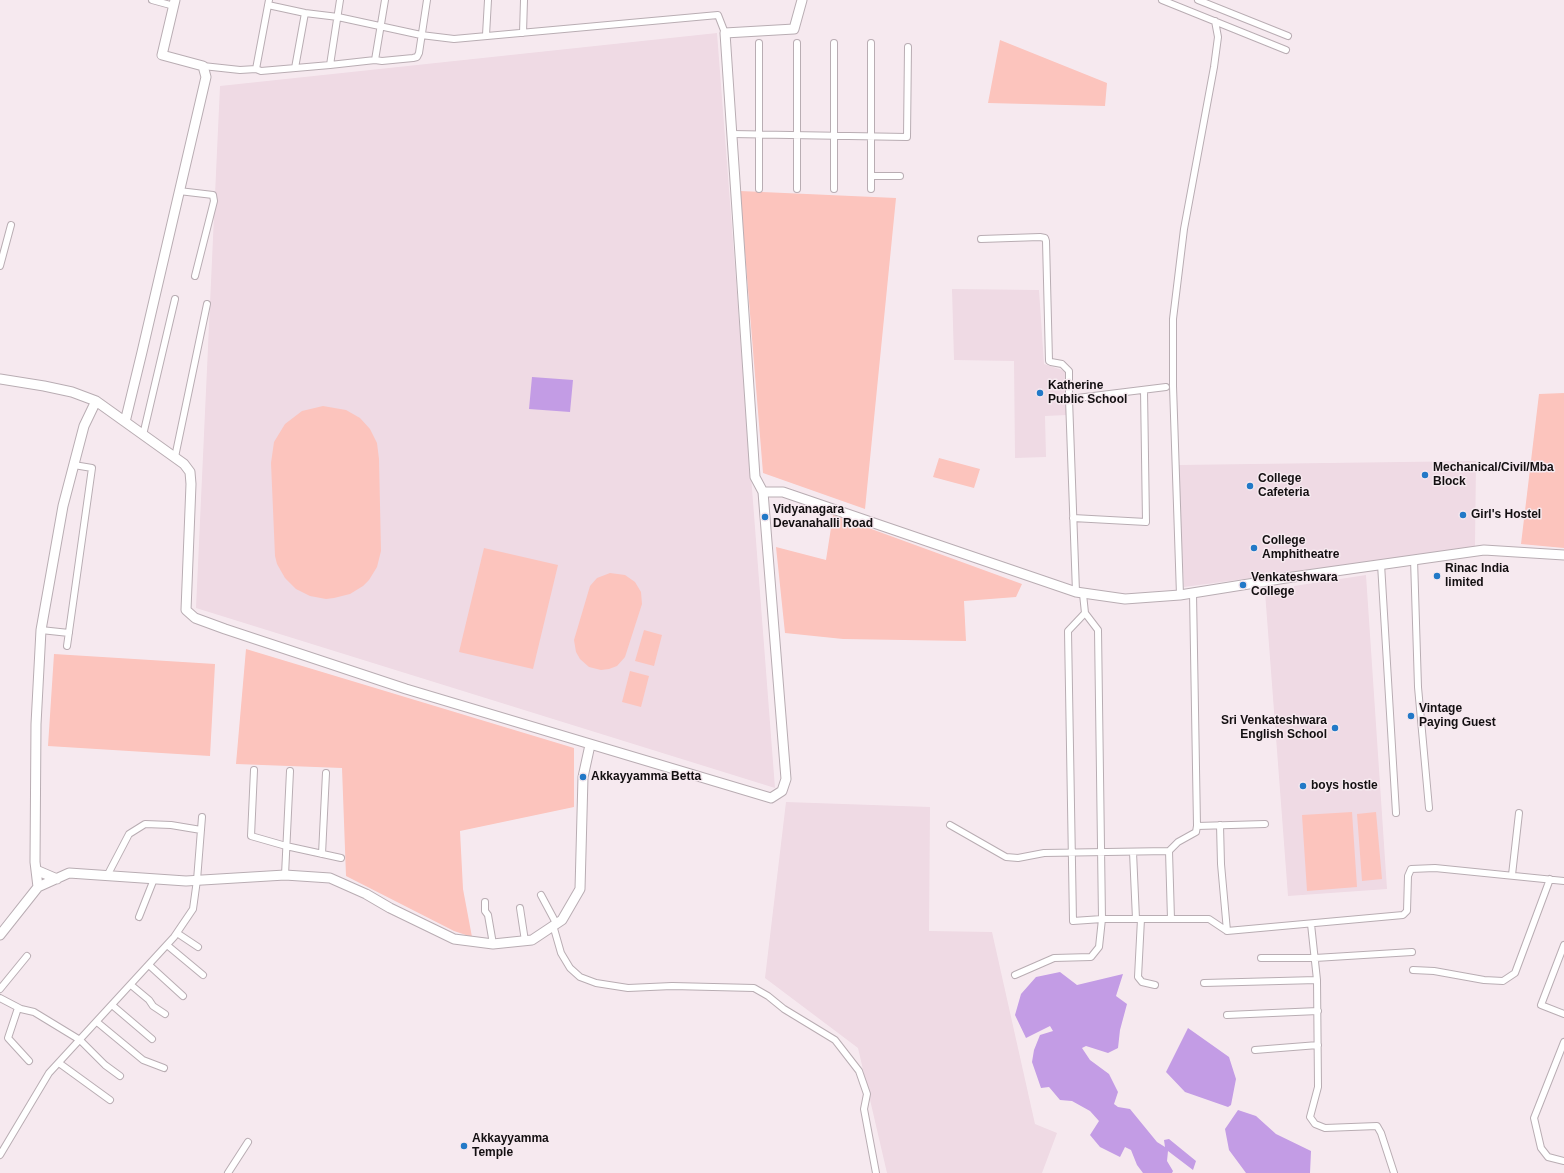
<!DOCTYPE html>
<html>
<head>
<meta charset="utf-8">
<style>
	body { margin:0 }
	canvas { display:block; background:#f6e9ef }
</style>
</head>
<body>
<canvas width="1564" height="1173"></canvas>
<script>
const g = document.querySelector('canvas').getContext('2d');
g.lineJoin = 'round';
function fill(path, color) { g.fillStyle = color; g.fill(path, 'evenodd'); }
const poly = rows => new Path2D(rows.map(r => 'M' + r).join(''));
function stroke(path, color, width, dash) { g.strokeStyle = color; g.lineWidth = width; g.lineCap = dash ? 'butt' : 'round'; g.setLineDash(dash || []); g.stroke(path); }
function write(font, color, halo, rows, align = 'center') {
  g.font = font + ' Helvetica,sans-serif'; g.lineWidth = 3; g.setLineDash([]); g.textBaseline = 'middle'; g.strokeStyle = halo; g.fillStyle = color; for (const [text, x, y, turn = 0] of rows) {
    g.save(); g.translate(x, y); g.rotate((+turn || 0) * Math.PI / 180); g.textAlign = isNaN(turn) ? turn : align; if (halo) g.strokeText(text, 0, 0); g.fillText(text, 0, 0); g.restore();
  }
}
fill(poly([
	[717,33,775,788,196,608,220,86],
	[952,289,1039,290,1044,364,1065,371,1067,415,1045,416,1046,457,1015,458,1014,361,954,360],
	[1476,461,1475,546,1372,562,1184,587,1178,465],
	[1366,575,1387,889,1288,896,1265,592,1294,591,1294,586],
	[786,802,930,807,929,931,992,932,1035,1124,1057,1133,1042,1173,887,1173,858,1048,765,978]
]), '#efdae4');
fill(poly([
	[1000,40,1107,83,1105,106,988,103],
	[740,191,896,198,865,509,763,473],
	[1564,393,1564,548,1521,544,1539,394],
	[323,406,346,410,360,418,370,429,377,443,379,459,381,551,377,567,369,580,363,586,350,594,334,598,326,599,310,596,296,589,285,578,277,564,275,556,271,463,274,442,285,424,302,411],
	[939,458,980,469,974,488,933,477],
	[833,515,1022,584,1016,597,964,601,966,641,843,639,785,633,776,547,826,560],
	[484,548,558,565,533,669,459,652],
	[610,573,625,575,635,582,641,592,642,604,625,657,617,666,609,669,601,670,589,667,580,659,576,652,574,640,590,586,597,578],
	[644,630,662,635,654,666,635,661],
	[246,649,574,748,574,807,460,831,463,889,472,937,454,931,346,876,342,768,236,764],
	[54,654,215,664,210,756,48,746],
	[630,671,649,676,641,707,622,702],
	[1352,812,1357,887,1307,891,1302,815],
	[1376,812,1382,879,1362,881,1357,814]
]), '#fcc4bd');
fill(poly([
	[532,377,573,380,570,412,529,409],
	[1060,972,1077,985,1123,974,1116,996,1127,1004,1120,1030,1118,1048,1108,1053,1086,1046,1082,1048,1090,1060,1109,1074,1118,1092,1114,1104,1118,1107,1130,1109,1157,1142,1165,1147,1164,1140,1169,1139,1196,1161,1193,1170,1168,1151,1167,1161,1173,1171,1172,1173,1143,1173,1137,1165,1131,1150,1125,1147,1120,1157,1100,1147,1090,1135,1099,1121,1090,1111,1072,1101,1060,1100,1049,1087,1041,1088,1032,1062,1034,1050,1040,1035,1053,1031,1050,1026,1026,1038,1015,1015,1021,994,1036,977],
	[1188,1028,1229,1057,1236,1079,1231,1105,1228,1107,1185,1092,1166,1072],
	[1238,1110,1256,1116,1276,1134,1311,1151,1310,1173,1246,1173,1229,1150,1225,1129]
]), '#c39ce5');
const street = poly([
	[152,0,174,6],
	[1162,0,1286,50],
	[1198,0,1288,36],
	[268,5,305,13,338,17,421,35,454,39,718,15,725,33],
	[523,33,524,0],
	[486,35,488,0],
	[759,43,759,189],
	[797,43,797,189],
	[834,43,834,189],
	[871,43,871,189],
	[375,60,385,0],
	[330,65,340,0],
	[203,66,240,70,256,69,261,71,330,65,375,60,382,61,413,58,417,57,419,53,427,0],
	[295,68,305,13],
	[256,69,269,0],
	[732,134,907,137,908,47],
	[871,176,900,176],
	[179,191,213,195,214,201,195,276],
	[981,239,1040,237,1045,238,1046,241,1049,361,1051,362,1062,364,1069,371,1069,399,1076,592],
	[0,266,11,225],
	[1069,399,1166,387],
	[143,435,175,299],
	[175,457,207,304],
	[1073,518,1146,522,1144,390],
	[1414,559,1418,687,1429,808],
	[1381,564,1396,813],
	[1083,594,1085,613,1098,630,1102,919,1209,919,1227,931,1403,915,1407,911,1408,876,1411,869,1435,868,1564,881],
	[1180,595,1173,386,1173,319,1184,229,1214,67,1218,37,1215,21],
	[41,630,69,633],
	[67,646,92,468,74,465],
	[254,770,251,836,286,846,341,858],
	[950,825,1006,857,1018,858,1044,853,1169,851],
	[1220,825,1221,864,1227,931],
	[1197,826,1265,824],
	[1133,852,1136,919],
	[322,854,326,773],
	[285,875,290,771],
	[1512,875,1519,813],
	[107,876,129,834,145,824,171,825,201,830],
	[541,895,556,923],
	[485,902,485,911,488,915,493,944],
	[520,908,525,941],
	[139,917,154,879],
	[1141,919,1138,977,1142,982,1155,985],
	[1171,919,1169,851,1178,842,1196,832,1197,826,1193,593],
	[1311,924,1317,980,1318,1087,1310,1117,1315,1124,1325,1128,1377,1126,1381,1133,1394,1173],
	[553,925,561,953,570,968,580,977,596,983,628,988,672,986,754,988,768,996,784,1009,835,1040,859,1071,867,1094,864,1109,876,1173],
	[177,933,198,947],
	[167,945,203,975],
	[1564,945,1541,1005,1564,1014],
	[1261,958,1315,958,1412,952],
	[149,965,183,996],
	[1413,970,1434,971,1484,980,1503,981,1515,973,1550,879],
	[1015,975,1054,958,1091,957,1099,947,1102,919,1073,921,1068,631,1085,613],
	[1204,983,1317,980],
	[131,985,149,1000,153,1006,165,1014],
	[0,989,27,956],
	[0,998,21,1009,34,1012,80,1040,105,1065,120,1076],
	[112,1005,152,1039],
	[18,1008,8,1038,29,1061],
	[1227,1015,1318,1011],
	[97,1022,143,1060,164,1068],
	[1564,1042,1534,1118,1541,1148,1548,1157,1564,1161],
	[1255,1050,1318,1045],
	[59,1063,110,1100],
	[0,1155,49,1073,174,937,193,909,197,880,202,817],
	[228,1173,248,1142]
]);
const secondary = poly([
	[0,379,44,386,72,392,96,401,184,464,190,472,191,484,186,610,195,618,225,629,406,689,771,798,782,791,786,779,763,492,783,492,1076,592,1125,599,1180,595,1286,578,1484,550,1564,555],
	[125,422,142,352,206,77,203,66,162,55,175,0],
	[763,492,755,477,725,33,794,29,802,0],
	[36,870,57,879],
	[38,887,35,862,36,724,41,630,63,506,84,426,96,401],
	[0,935,38,887,69,873,186,881,285,875,330,878,366,894,390,908,454,939,493,944,532,940,562,920,580,889,583,777,590,745]
]);
stroke(street, '#b9adb3', 8);
stroke(secondary, '#b9adb3', 11);
stroke(street, '#fff', 6);
stroke(secondary, '#fff', 9);
for (const [x, y, r, color] of [
	[1040,393,4,"#2279c7"],
	[1425,475,4,"#2279c7"],
	[1250,486,4,"#2279c7"],
	[1463,515,4,"#2279c7"],
	[765,517,4,"#2279c7"],
	[1254,548,4,"#2279c7"],
	[1437,576,4,"#2279c7"],
	[1243,585,4,"#2279c7"],
	[1411,716,4,"#2279c7"],
	[1335,728,4,"#2279c7"],
	[583,777,4,"#2279c7"],
	[1303,786,4,"#2279c7"],
	[464,1146,4,"#2279c7"]
]) { const dot = new Path2D(); dot.arc(x, y, r, 0, 2 * Math.PI); g.fillStyle = color; g.fill(dot); stroke(dot, '#f6e9ef', 1.5); }
write('bold 12px', '#130f11', '#f6e9ef', [
	["Katherine",1048,386],
	["Public School",1048,400],
	["Mechanical/Civil/Mba",1433,468],
	["Block",1433,482],
	["College",1258,479],
	["Cafeteria",1258,493],
	["Vidyanagara",773,510],
	["Devanahalli Road",773,524],
	["Girl's Hostel",1471,515],
	["College",1262,541],
	["Amphitheatre",1262,555],
	["Rinac India",1445,569],
	["limited",1445,583],
	["Venkateshwara",1251,578],
	["College",1251,592],
	["Vintage",1419,709],
	["Paying Guest",1419,723],
	["Sri Venkateshwara",1327,721,"right"],
	["English School",1327,735,"right"],
	["Akkayyamma Betta",591,777],
	["boys hostle",1311,786],
	["Akkayyamma",472,1139],
	["Temple",472,1153]
], 'left');
</script>
</body>
</html>
